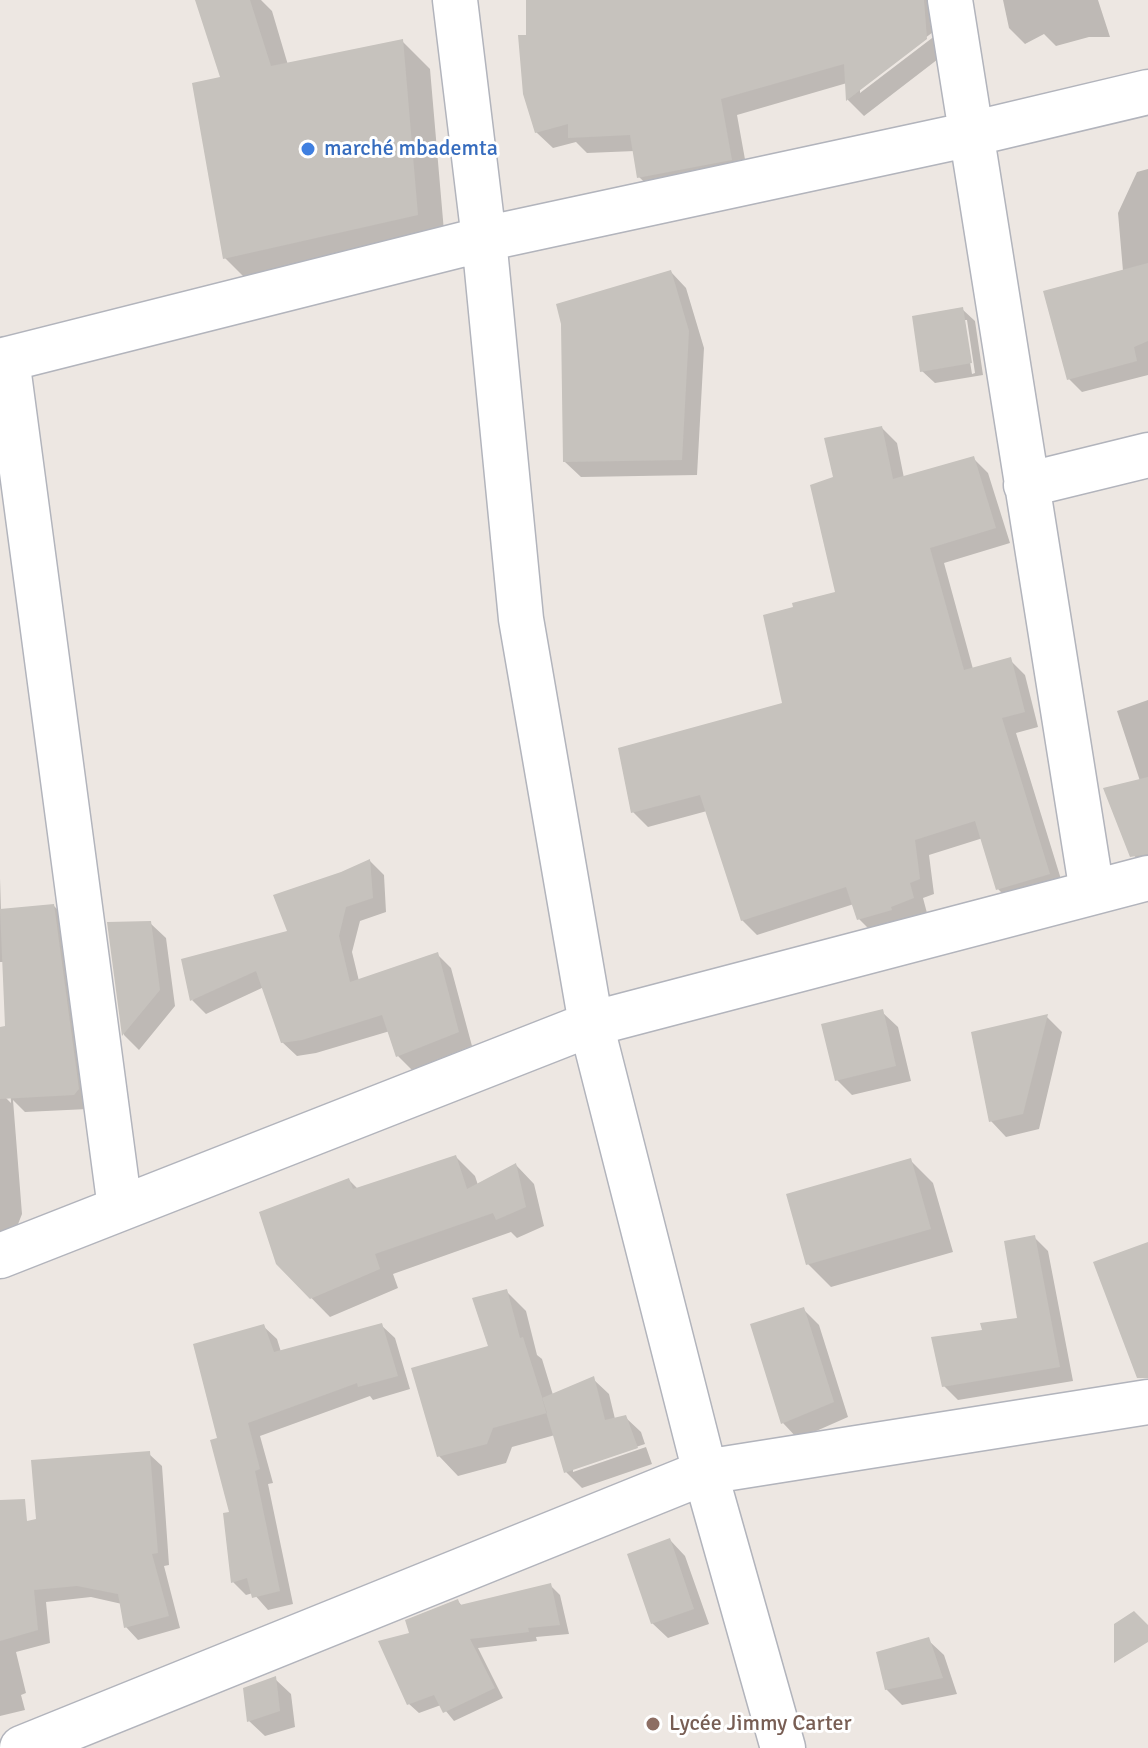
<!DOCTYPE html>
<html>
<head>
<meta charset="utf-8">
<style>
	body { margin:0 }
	canvas { display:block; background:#ede7e2 }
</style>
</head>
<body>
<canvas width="1148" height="1748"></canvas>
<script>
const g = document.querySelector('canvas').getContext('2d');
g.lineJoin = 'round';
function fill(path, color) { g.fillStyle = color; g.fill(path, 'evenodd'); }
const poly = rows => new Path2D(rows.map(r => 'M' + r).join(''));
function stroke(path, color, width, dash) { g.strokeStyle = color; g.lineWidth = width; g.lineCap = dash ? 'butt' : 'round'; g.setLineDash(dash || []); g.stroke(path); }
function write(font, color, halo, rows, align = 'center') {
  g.font = font + ' Signika,sans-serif'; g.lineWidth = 6; g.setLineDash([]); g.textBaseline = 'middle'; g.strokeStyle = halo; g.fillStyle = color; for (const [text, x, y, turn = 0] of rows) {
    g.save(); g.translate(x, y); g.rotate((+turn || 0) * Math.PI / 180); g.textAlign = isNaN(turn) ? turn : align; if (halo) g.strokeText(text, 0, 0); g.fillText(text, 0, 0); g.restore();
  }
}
fill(poly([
	[197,0,261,0,272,11,288,65,402,41,430,69,445,243,253,286,225,258,222,78],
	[528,0,936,0,942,56,864,116,848,100,847,83,737,115,748,176,656,193,639,177,635,151,587,153,576,142,553,148,536,132],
	[933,32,936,35,860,93,860,88],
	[1003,0,1098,0,1110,37,1089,37,1056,46,1044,34,1025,44,1009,28],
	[1148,169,1148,375,1082,392,1069,379,1123,271,1118,213,1137,172],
	[671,272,686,288,704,348,697,475,581,477,565,462],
	[962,309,975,321,983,375,935,383,922,371],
	[963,320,967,320,975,373,972,374],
	[882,428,897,443,904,478,973,458,988,473,1010,543,944,563,973,669,1010,660,1025,675,1038,727,1016,733,1064,889,1013,904,998,889,983,838,929,855,934,894,923,898,927,913,874,934,859,919,854,904,757,935,742,920,707,811,648,827,633,812,785,704,837,593,836,479],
	[1148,700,1148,866,1145,866,1129,851,1140,781,1117,711],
	[370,861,384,875,386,912,360,921,352,952,359,981,437,954,451,968,472,1046,412,1070,398,1056,390,1031,316,1053,297,1056,282,1042,264,987,206,1014,192,1000,290,932,342,874],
	[0,878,1,911,54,906,68,920,88,1109,25,1112,13,1100,22,1214,11,1242,0,1244,0,1092,11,1103,4,962,0,962],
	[150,923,166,938,175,1006,139,1050,124,1035,109,924],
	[882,1012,898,1027,911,1081,852,1095,837,1080],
	[1047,1017,1062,1032,1039,1129,1006,1137,991,1121],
	[456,1157,475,1176,478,1185,516,1165,534,1184,544,1226,517,1238,511,1232,393,1274,398,1288,330,1317,277,1263,349,1180,358,1189],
	[910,1160,933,1183,953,1252,831,1287,808,1264],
	[1034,1237,1048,1251,1073,1381,958,1400,944,1386,984,1332,1019,1320],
	[506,1291,526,1311,537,1355,542,1359,553,1395,593,1379,609,1394,615,1419,625,1417,641,1432,645,1444,573,1468,573,1472,646,1447,652,1464,582,1488,566,1472,555,1435,512,1447,506,1463,458,1476,439,1456,491,1348],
	[803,1309,819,1325,848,1417,798,1439,783,1423,753,1326],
	[381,1325,395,1338,410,1389,373,1400,370,1396,260,1436,273,1483,268,1484,293,1604,268,1610,253,1593,246,1595,233,1582,232,1514,220,1440,263,1326,277,1339,281,1352],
	[149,1454,162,1466,169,1565,164,1566,180,1628,138,1640,126,1627,122,1604,91,1597,46,1602,50,1643,16,1652,26,1693,21,1695,25,1710,0,1716,0,1531,38,1520],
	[670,1540,685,1556,709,1624,668,1638,652,1623],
	[550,1585,560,1595,569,1634,536,1637,537,1641,478,1648,503,1698,454,1721,441,1705,419,1713,409,1704,411,1635,458,1601,462,1606],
	[928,1640,944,1655,957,1694,902,1705,886,1689],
	[275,1679,291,1694,295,1727,265,1736,249,1721]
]), '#0003');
fill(poly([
	[195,0,250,0,271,66,403,39,418,215,223,259,192,83,220,77],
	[526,0,924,0,927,39,846,101,844,64,721,99,732,160,637,178,630,135,568,138,568,124,535,133,523,94,518,35,526,35],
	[1148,263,1148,341,1134,347,1137,361,1067,380,1043,291],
	[671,270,689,331,682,460,563,462,561,324,556,304],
	[963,307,972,363,920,372,912,316],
	[882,426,893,479,974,456,996,528,930,548,964,670,1011,657,1025,712,1002,718,1050,874,996,890,975,821,915,840,920,879,910,883,914,898,891,907,892,910,857,920,846,887,741,921,700,795,631,813,618,748,782,703,763,615,793,607,792,603,835,592,810,485,833,477,824,438],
	[1148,777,1148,854,1130,857,1103,788],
	[370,859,373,898,346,907,339,936,350,982,438,952,459,1032,396,1057,382,1015,302,1040,281,1043,256,971,190,1001,181,959,287,931,273,895,341,872],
	[54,904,79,1089,74,1095,0,1099,0,1027,5,1026,0,909],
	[151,921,160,990,122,1036,107,922],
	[883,1009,896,1066,835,1081,821,1024],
	[1048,1014,1023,1114,989,1122,971,1032],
	[456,1155,467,1189,516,1163,526,1207,496,1220,493,1213,375,1254,380,1269,310,1299,276,1264,259,1212,349,1178,353,1189],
	[911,1158,931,1229,806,1265,786,1194],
	[1035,1235,1060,1367,942,1387,931,1337,982,1330,980,1323,1017,1318,1004,1241],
	[1148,1242,1148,1378,1137,1378,1093,1262],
	[507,1289,520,1338,523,1337,547,1413,493,1428,487,1444,437,1457,411,1368,488,1346,472,1298],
	[804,1307,834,1402,781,1424,750,1324],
	[382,1323,398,1376,358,1387,357,1383,248,1423,260,1469,255,1471,280,1591,252,1598,247,1578,231,1583,223,1513,229,1512,210,1440,217,1438,193,1344,264,1324,274,1352],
	[594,1376,605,1420,626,1415,638,1448,564,1473,542,1398],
	[150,1451,158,1553,152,1554,169,1616,124,1628,118,1594,77,1586,34,1590,38,1630,0,1641,0,1500,25,1499,27,1521,36,1519,31,1460],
	[670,1538,694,1609,651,1624,627,1554],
	[551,1583,560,1625,528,1628,529,1632,470,1639,495,1688,443,1713,434,1695,407,1705,378,1641,409,1633,405,1620,458,1599,460,1605],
	[1134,1611,1148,1625,1148,1642,1114,1663,1114,1624],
	[929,1637,943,1678,885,1690,876,1652],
	[276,1676,280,1711,247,1722,243,1688]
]), '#c6c2bd');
const minor = poly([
	[455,0,484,239,521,619,591,1024,705,1472,783,1748],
	[950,0,1092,892],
	[7,359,120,1208],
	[0,361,484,239,971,134,1148,92],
	[1026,485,1148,455],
	[0,1256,591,1024,1148,878],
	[22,1748,705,1472,1148,1402]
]);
stroke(minor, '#b2b4bc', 47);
stroke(minor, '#fff', 44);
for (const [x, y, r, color] of [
	[308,149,8,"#3f7fe0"],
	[653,1724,8,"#8d6e63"]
]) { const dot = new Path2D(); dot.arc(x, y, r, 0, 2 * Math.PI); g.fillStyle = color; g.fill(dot); stroke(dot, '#fff', 3); }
write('22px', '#366cbe', '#fff', [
	["marché mbademta",324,149]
], 'left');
write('22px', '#785e54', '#fff', [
	["Lycée Jimmy Carter",669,1724]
], 'left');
</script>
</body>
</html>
